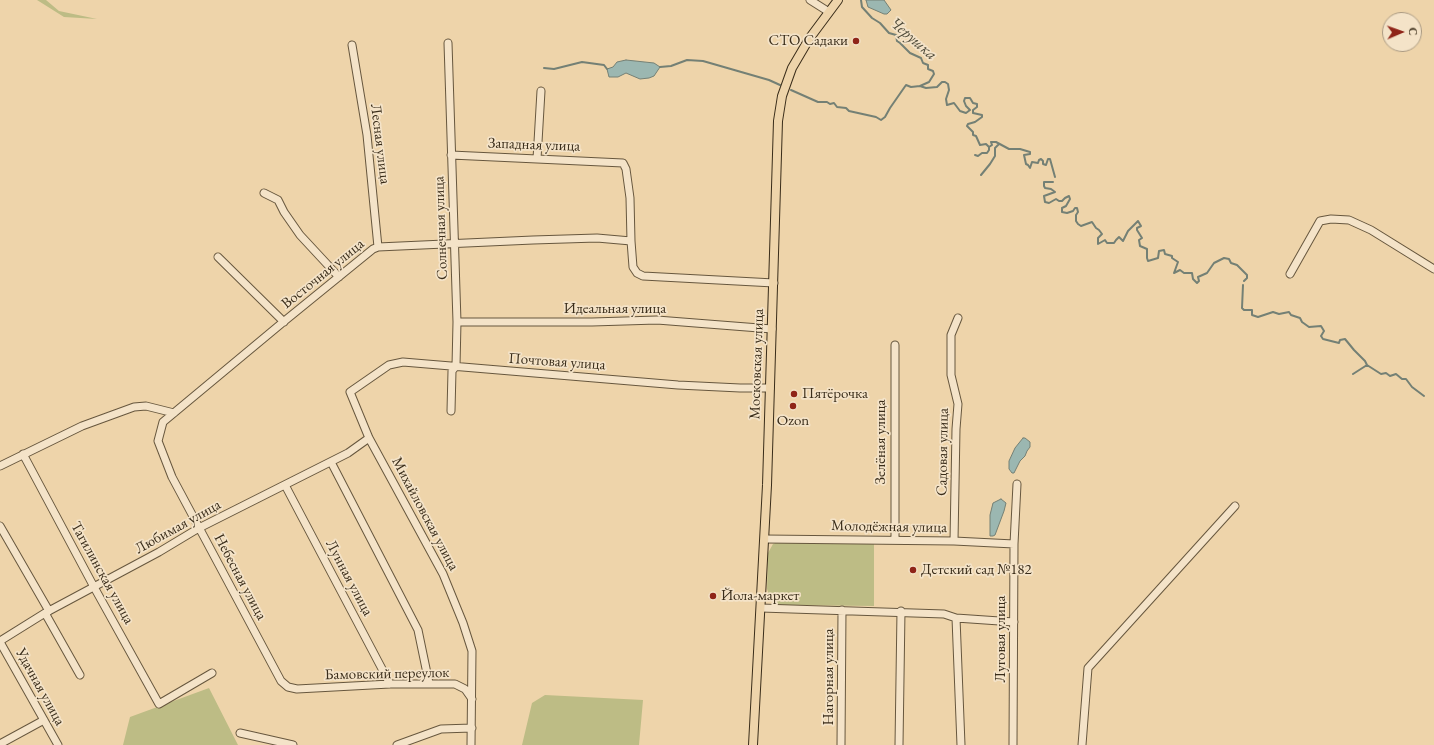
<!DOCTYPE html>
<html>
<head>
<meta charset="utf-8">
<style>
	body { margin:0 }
	#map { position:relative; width:1434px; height:745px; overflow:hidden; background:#eed4aa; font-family:"EB Garamond",serif }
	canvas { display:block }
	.north { position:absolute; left:1382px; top:12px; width:40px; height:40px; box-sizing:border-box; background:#f4e3c8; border:1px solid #aa9a82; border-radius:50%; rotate:88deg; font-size:11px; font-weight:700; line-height:16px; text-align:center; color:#3a2d1a }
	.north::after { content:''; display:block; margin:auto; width:14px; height:18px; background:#8f2418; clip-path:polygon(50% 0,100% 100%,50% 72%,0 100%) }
</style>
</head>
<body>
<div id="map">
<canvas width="1434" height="745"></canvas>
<div class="north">С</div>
</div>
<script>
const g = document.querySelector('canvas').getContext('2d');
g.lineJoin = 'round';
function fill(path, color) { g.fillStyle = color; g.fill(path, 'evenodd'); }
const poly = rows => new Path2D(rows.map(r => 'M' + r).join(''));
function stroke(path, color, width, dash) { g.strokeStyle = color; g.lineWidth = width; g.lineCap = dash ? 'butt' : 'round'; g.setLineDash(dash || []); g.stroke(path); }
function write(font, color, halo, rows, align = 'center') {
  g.font = font + ' "EB Garamond",serif'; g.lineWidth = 3.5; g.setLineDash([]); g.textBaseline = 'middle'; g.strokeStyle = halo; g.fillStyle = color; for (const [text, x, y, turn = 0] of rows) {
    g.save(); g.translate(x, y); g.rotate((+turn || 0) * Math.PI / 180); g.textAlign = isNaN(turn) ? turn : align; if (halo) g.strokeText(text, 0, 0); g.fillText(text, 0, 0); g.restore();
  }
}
fill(poly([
	[37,0,46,0,59,11,97,19,64,17],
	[780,541,874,542,874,606,778,605,771,600,767,589,768,553,773,544],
	[209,688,238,745,240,745,123,745,130,717],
	[545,695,643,700,639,745,522,745,532,703]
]), '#bdbc85');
const water = poly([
	[866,0,884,0,891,10,887,14,884,14,868,7,866,0],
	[626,60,654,63,660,67,654,76,649,78,640,79,626,73,618,77,609,77,607,69,613,67,617,62,626,60],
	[1023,438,1025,438,1030,442,1030,447,1027,451,1025,456,1020,461,1014,473,1012,473,1009,469,1009,461,1015,448,1023,438],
	[1001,499,1006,503,1004,511,995,535,993,536,990,536,990,515,993,503,1001,499]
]);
fill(water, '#9bb7b1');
stroke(water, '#748075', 1);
stroke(poly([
	[861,0,862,7,872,18,880,23,889,33,896,35,897,41,900,43,910,53,921,58,923,63,928,65,928,69,933,71,934,74,929,82,920,86,926,88,937,87,942,82,945,82,948,84,949,90,946,99,947,105,954,103,960,111,966,113,970,110,966,106,964,101,965,98,970,98,973,103,977,104,977,107,973,110,973,113,982,115,982,117,975,122,968,124,967,126,973,132,973,135,976,136,980,145,986,144,989,147,992,145,991,142,996,142,1009,149,1020,149,1030,152,1030,154,1024,155,1026,164,1028,165,1030,168,1032,162,1038,163,1039,160,1041,159,1043,161,1043,164,1046,165,1048,159,1050,159,1055,177],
	[660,67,671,66,687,60,703,61,769,80,780,85],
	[544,68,554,69,582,62,604,65,607,69],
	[791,90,818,102,827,102,830,104,834,103,837,107,846,108,849,111,876,117,881,120,885,117,890,108,906,85,911,87,920,86],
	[975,155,978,156,982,153,987,153,989,150,989,147],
	[981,175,990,164,995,156,995,148,999,144],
	[1053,182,1044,182,1044,186,1045,188,1051,189,1055,192,1044,196,1045,202,1049,203,1056,199,1059,201,1062,201,1065,198,1069,196,1070,199,1066,206,1062,208,1062,212,1067,213,1073,211,1075,208,1077,208,1078,212,1076,215,1076,221,1078,224,1081,226,1092,222,1096,228,1099,230,1102,234,1098,238,1098,244,1105,240,1107,243,1114,243,1116,240,1119,237,1123,241,1128,231,1138,221,1141,226,1137,228,1137,230,1142,238,1139,240,1140,246,1147,249,1147,258,1148,261,1158,258,1159,251,1164,250,1165,254,1172,256,1172,258,1178,262,1174,273,1180,270,1184,273,1192,273,1193,279,1197,283,1199,281,1198,277,1207,273,1214,263,1224,258,1229,259,1231,263,1237,265,1247,275,1247,278,1244,281],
	[1243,285,1242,308,1244,310,1252,310,1252,315,1258,317,1273,312,1279,314,1289,312,1291,315,1300,318,1302,322,1309,327,1321,326,1324,331,1321,336,1323,339,1339,343,1340,340,1345,339,1354,350,1365,361,1367,365,1381,374,1386,373,1390,376,1396,374,1402,379,1406,379,1412,387,1424,396],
	[1353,374,1367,365]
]), '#748075', 2);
const minor = poly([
	[810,0,829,12],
	[448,43,457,322,456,366,452,371,451,411],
	[352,45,367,135,378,247],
	[451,155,623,163,626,169,630,198,631,241,633,267,637,273,643,276,774,283],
	[537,159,541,91],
	[264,193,278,200,284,212,300,235,339,277],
	[218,257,284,322],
	[1290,274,1320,221,1331,219,1349,220,1371,230,1434,269],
	[457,322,592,322,657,320,772,329],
	[23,454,94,587,159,704,212,673],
	[331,462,418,630,429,683],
	[0,466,82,426,134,407,146,406,174,413],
	[285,485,390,684],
	[0,526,49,611],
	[765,539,954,541,1014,544],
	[895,540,895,345],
	[954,541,956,429,958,404,951,375,951,335,958,318],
	[761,608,944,614,956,618,1014,622],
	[45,613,80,675],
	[956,618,961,745],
	[0,641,45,613,159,552,199,528,348,453,369,438],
	[0,642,58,745],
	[472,699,465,689,455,684,390,684,297,689,288,687,281,681,172,477,158,441,163,422,282,323,373,249,378,247,533,240,597,238,631,241],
	[240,733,293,745],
	[0,744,44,720],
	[397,745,441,729,472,728],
	[471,745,472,651,463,623,443,574,369,438,350,392,389,365,403,362,678,385,740,388,770,388],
	[841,745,842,610],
	[899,745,901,611],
	[1013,745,1014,544,1017,484],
	[1082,745,1088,668,1235,506]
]);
const major = poly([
	[753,745,767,485,778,121,782,96,792,68,809,39,838,0]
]);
stroke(minor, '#67573e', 9);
stroke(major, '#3a2d1a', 10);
stroke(minor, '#f4e3c8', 7);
stroke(major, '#eed4aa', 8);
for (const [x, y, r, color] of [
	[856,41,4,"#8f2418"],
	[794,394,4,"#8f2418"],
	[793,406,4,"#8f2418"],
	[913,570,4,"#8f2418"],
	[713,596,4,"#8f2418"]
]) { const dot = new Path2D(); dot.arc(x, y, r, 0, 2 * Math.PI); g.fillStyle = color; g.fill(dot); stroke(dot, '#f4e3c8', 1.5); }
write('15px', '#3a2d1a', '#f4e3c8', [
	["СТО Садаки",848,41,"right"],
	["Пятёрочка",802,394],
	["Ozon",793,421,"center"],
	["Детский сад №182",921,570],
	["Йола-маркет",721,596]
], 'left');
write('15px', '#3a2d1a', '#f4e3c8', [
	["Лесная улица",380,144,83],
	["Западная улица",534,145,2],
	["Солнечная улица",441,228,-92],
	["Восточная улица",323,274,-39],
	["Идеальная улица",615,309],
	["Почтовая улица",557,362,4],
	["Московская улица",757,364,-88],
	["Зелёная улица",881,442,-90],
	["Садовая улица",943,452,-89],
	["Михайловская улица",425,514,62],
	["Любимая улица",178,527,-29],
	["Молодёжная улица",889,527,1],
	["Тагилинская улица",102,573,61],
	["Небесная улица",240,577,62],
	["Лунная улица",349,578,62],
	["Луговая улица",1001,639,-90],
	["Бамовский переулок",387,674,-1],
	["Нагорная улица",829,677,-90],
	["Удачная улица",40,687,61]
]);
write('italic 16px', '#4d4938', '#f4e3c8', [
	["Черушка",913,39,41]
]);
</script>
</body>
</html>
